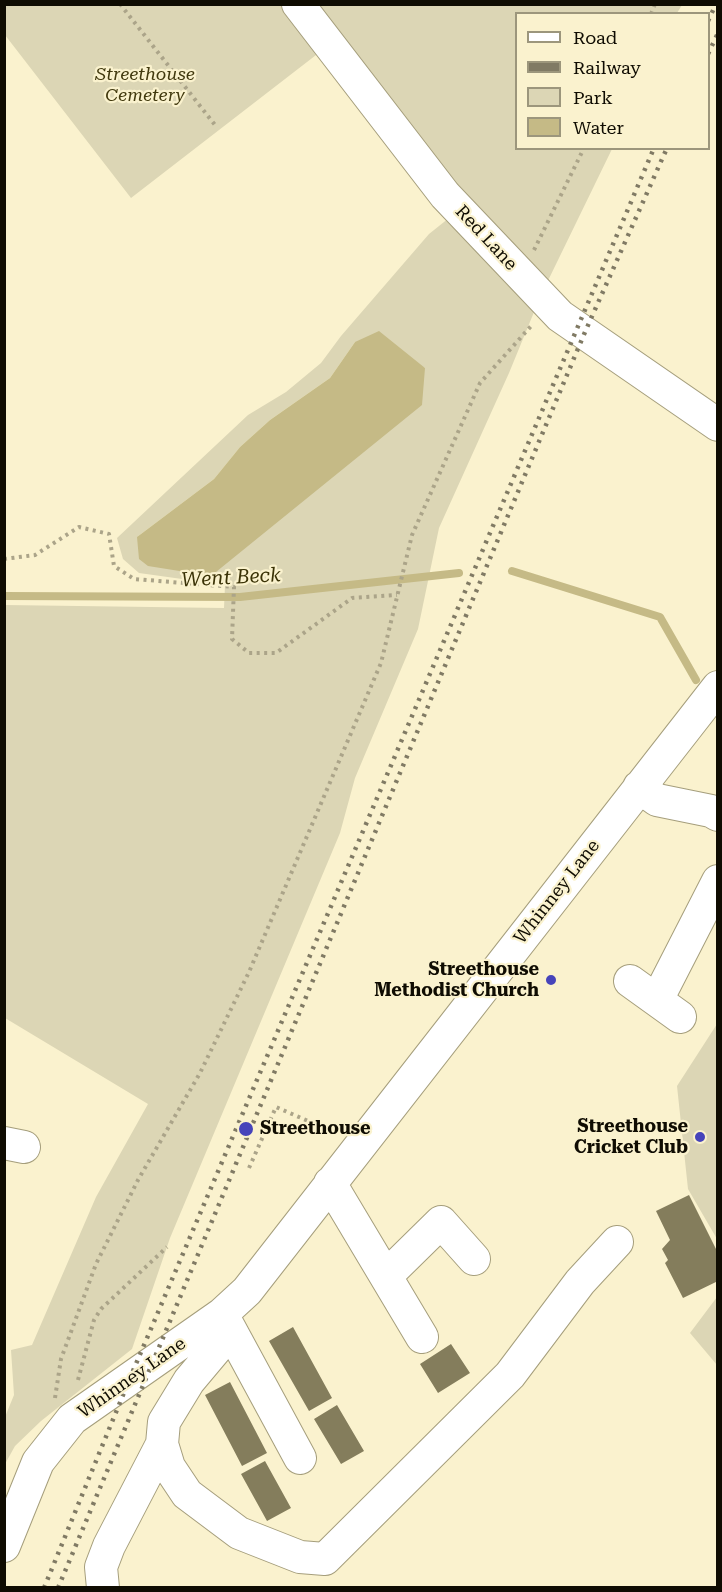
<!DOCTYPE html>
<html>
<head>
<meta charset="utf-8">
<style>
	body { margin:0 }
	#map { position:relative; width:722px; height:1592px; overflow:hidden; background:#faf2ce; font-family:"Roboto Serif",serif }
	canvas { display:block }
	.frame { position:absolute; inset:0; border:6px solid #0f0c02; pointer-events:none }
	.legend { position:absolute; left:515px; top:12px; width:195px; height:138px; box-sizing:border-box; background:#faf2ce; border:2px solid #9c967c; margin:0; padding:8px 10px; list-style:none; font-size:18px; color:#0f0c02 }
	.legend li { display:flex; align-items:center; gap:12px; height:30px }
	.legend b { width:30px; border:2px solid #9c967c }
</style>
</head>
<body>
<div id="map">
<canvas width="722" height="1592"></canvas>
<div class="frame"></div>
<ul class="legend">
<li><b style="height:8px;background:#fff"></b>Road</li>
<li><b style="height:8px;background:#807a64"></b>Railway</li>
<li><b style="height:16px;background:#dcd6b5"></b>Park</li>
<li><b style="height:16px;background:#c5ba86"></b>Water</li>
</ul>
</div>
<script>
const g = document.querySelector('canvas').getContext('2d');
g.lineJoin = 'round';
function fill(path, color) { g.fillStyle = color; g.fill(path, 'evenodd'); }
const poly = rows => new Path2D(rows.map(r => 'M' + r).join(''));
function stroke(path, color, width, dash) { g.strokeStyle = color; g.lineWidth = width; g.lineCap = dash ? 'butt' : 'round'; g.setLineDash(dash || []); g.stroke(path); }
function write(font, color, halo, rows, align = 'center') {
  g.font = font + ' "Roboto Serif",serif'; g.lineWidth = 4.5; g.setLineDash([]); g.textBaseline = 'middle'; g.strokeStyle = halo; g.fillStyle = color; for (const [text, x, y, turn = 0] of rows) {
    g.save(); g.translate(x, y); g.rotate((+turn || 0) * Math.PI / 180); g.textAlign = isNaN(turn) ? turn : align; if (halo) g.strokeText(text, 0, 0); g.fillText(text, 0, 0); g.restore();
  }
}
fill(poly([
	[5,5,682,5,677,13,516,14,516,148,612,149,541,295,509,373,439,528,418,629,355,778,340,833,170,1238,132,1349,41,1421,15,1446,5,1464,5,1417,14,1395,11,1350,32,1345,96,1197,148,1104,5,1018,5,605,224,608,225,585,139,573,123,559,117,538,248,415,286,392,321,363,341,336,429,234,459,210,329,45,131,198,5,35],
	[355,342,425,368,137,537,214,479,240,447,270,420,330,378],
	[717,1024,717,1239,688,1189,677,1086],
	[717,1297,717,1365,690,1333]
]), '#dcd6b5');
fill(poly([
	[379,331,425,368,422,405,211,576,148,566,139,559,137,537,214,479,240,447,270,420,330,378,355,342]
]), '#c5ba86');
stroke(poly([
	[512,571,660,617,696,680],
	[4,596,240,597,459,573]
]), '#c5ba86', 8);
fill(poly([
	[689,1195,718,1253,718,1281,683,1298,665,1263,668,1260,662,1249,670,1240,656,1211],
	[293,1327,332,1398,309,1411,269,1341],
	[451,1344,470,1373,438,1393,420,1364],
	[230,1382,267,1453,242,1466,205,1395],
	[337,1405,364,1451,341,1464,314,1419],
	[265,1461,291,1508,267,1521,241,1474]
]), '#847d5c');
const minor = poly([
	[298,4,445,195,560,316,718,425],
	[639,787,657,800,711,811,718,815],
	[630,981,680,1017],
	[657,1000,718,881],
	[4,1143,24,1147],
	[330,1183,422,1337],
	[386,1276,441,1222,474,1259],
	[222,1314,300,1458],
	[231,1331,189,1381,164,1422,162,1444,169,1467,187,1494,239,1533,300,1557,325,1559,510,1375,580,1282,617,1242],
	[4,1546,38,1462,72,1419,222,1314,247,1291,718,687],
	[103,1588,101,1567,109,1546,162,1444]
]);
stroke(minor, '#a59e7c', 34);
stroke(poly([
	[120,4,215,125],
	[651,14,655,4],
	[534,250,584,148],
	[4,559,35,555,79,527,109,534,114,566,134,579,234,587,232,639,249,653,276,653,352,598,397,595],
	[249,1168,276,1107,338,1134],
	[78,1380,94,1320,101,1309,167,1247],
	[55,1398,61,1359,96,1264,138,1180,200,1073,249,972,381,663,412,535,480,383,532,325]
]), '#aba489', 4, [3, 4.5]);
stroke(minor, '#fff', 32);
stroke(poly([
	[708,21,716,4],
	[708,54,718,33],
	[44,1588,130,1378,654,148],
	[58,1588,585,332,667,148]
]), '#807a64', 4.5, [3, 6]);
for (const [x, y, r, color] of [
	[551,980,6,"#4644ba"],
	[246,1129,8,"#4644ba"],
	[700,1137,6,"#4644ba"]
]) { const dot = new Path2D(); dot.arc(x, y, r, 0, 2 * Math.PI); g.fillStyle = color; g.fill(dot); stroke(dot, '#faf2ce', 2); }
write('italic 18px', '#41390e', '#faf2ce', [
	["Streethouse",145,75],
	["Cemetery",145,96]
]);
write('18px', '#0f0c02', '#faf2ce', [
	["Red Lane",486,238,47],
	["Whinney Lane",557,892,-52],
	["Whinney Lane",132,1378,-35]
]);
write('bold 18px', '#0f0c02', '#faf2ce', [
	["Streethouse",539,970],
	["Methodist Church",539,991],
	["Streethouse",688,1127],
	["Cricket Club",688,1148],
	["Streethouse",260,1129,"left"]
], 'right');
write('italic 20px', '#3a3206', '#faf2ce', [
	["Went Beck",231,578,-3]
]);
</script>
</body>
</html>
